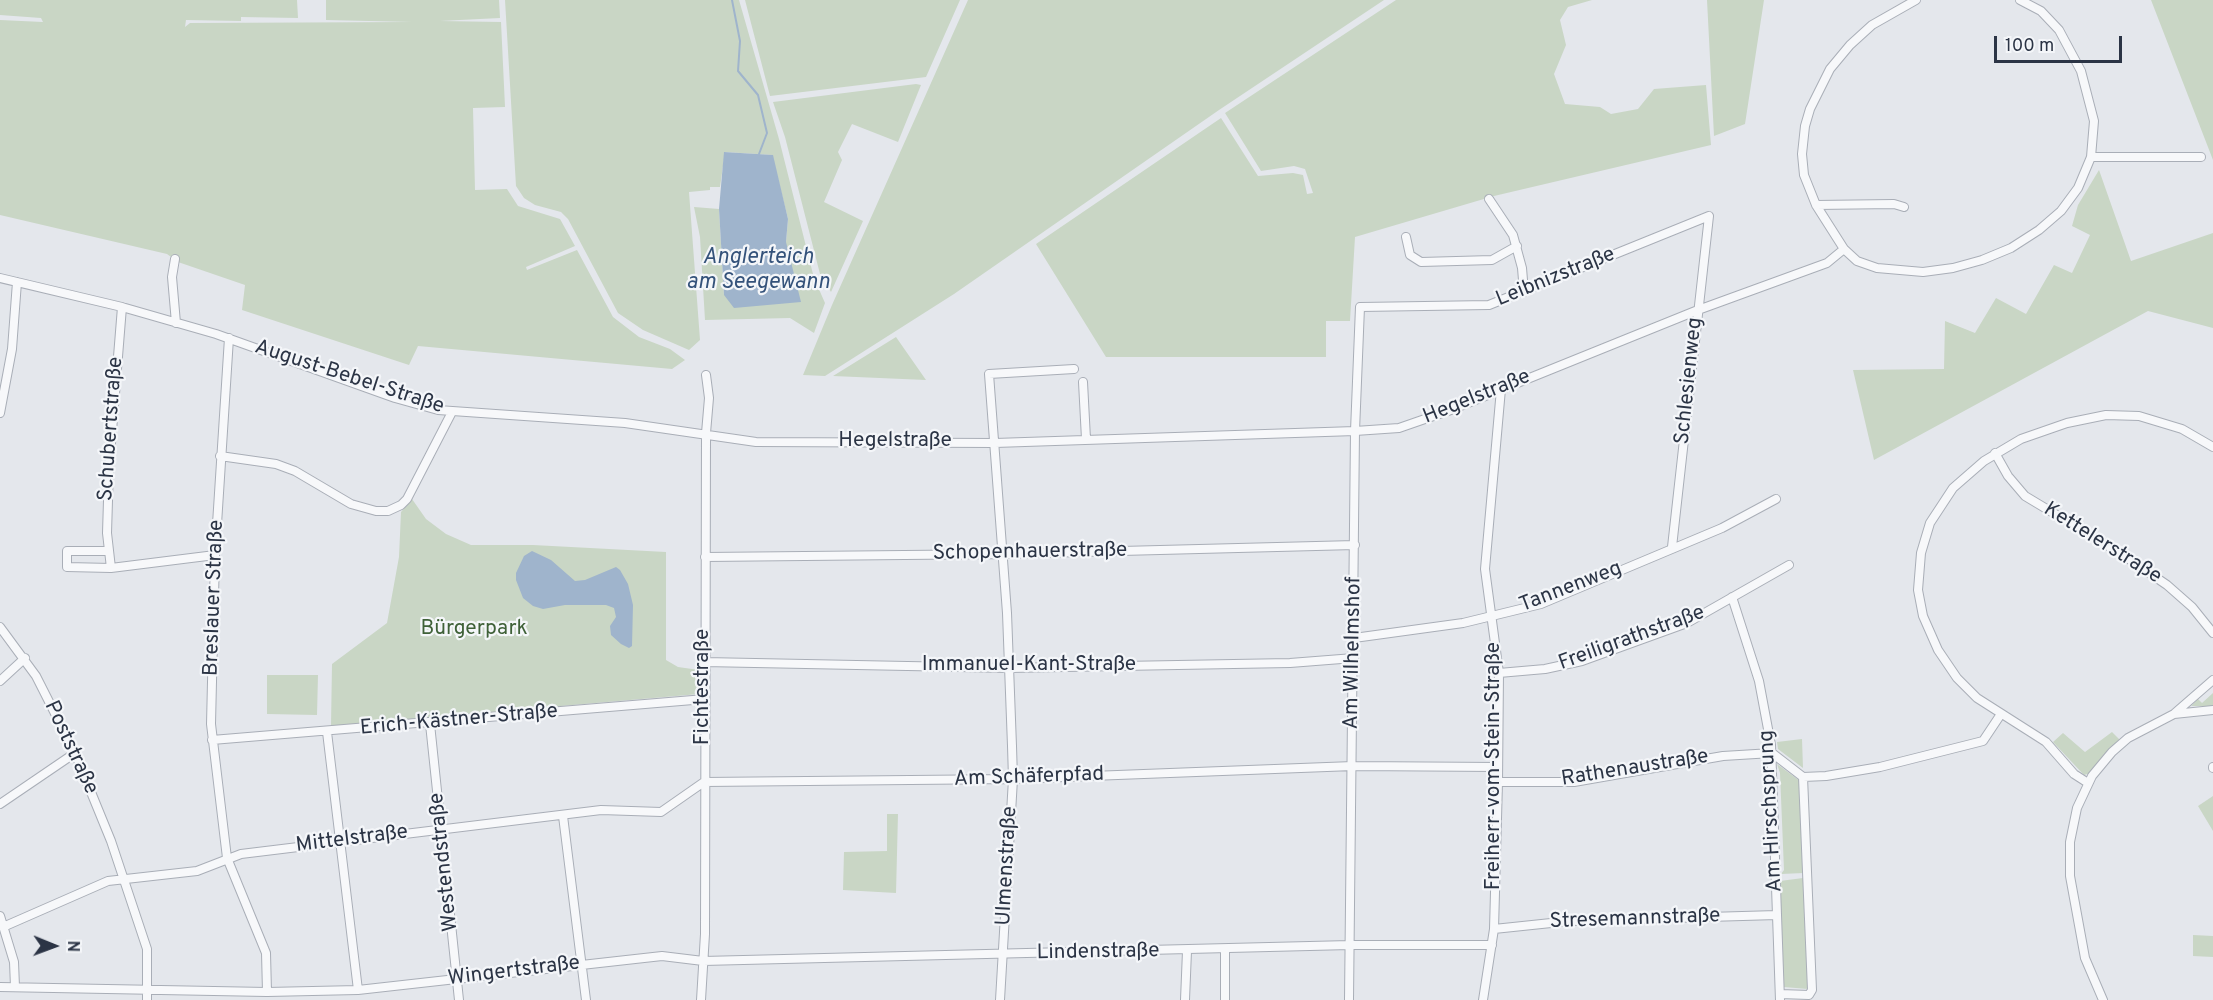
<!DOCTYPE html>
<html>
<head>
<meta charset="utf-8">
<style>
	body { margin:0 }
	#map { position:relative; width:2213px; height:1000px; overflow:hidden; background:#e4e7ec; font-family:Overpass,sans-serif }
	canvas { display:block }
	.north { position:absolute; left:24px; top:916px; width:60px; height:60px; -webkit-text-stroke:4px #f4f6f9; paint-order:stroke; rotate:91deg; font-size:16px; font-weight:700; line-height:24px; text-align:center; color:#2b3445 }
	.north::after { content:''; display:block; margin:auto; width:21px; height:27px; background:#2b3445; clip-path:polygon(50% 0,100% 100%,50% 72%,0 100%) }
	.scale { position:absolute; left:1994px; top:36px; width:128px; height:27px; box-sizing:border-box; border:3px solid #2b3445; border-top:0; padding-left:8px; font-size:18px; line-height:21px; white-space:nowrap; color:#2b3445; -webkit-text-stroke:4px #f4f6f9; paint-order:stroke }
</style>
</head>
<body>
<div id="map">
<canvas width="2213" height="1000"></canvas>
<div class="north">N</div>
<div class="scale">100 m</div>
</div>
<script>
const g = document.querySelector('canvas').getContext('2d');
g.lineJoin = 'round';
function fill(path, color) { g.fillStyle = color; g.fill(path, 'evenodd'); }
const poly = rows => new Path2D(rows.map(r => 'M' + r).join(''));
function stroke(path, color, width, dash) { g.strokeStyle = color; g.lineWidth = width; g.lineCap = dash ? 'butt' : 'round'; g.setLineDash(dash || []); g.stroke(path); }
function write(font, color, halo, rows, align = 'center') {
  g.font = font + ' Overpass,sans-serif'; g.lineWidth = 4.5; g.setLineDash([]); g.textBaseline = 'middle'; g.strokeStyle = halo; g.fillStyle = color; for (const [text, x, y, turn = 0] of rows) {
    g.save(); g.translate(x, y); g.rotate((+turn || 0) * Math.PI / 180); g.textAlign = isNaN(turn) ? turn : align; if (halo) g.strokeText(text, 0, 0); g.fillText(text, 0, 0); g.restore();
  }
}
fill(poly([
	[0,0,297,0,298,18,241,17,241,21,186,20,185,27,190,23,412,22,326,20,326,0,499,0,500,18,440,21,501,22,505,107,473,108,475,190,507,189,518,206,560,219,575,246,526,267,527,270,577,250,613,317,639,337,670,349,685,360,672,369,418,346,409,365,242,310,245,285,178,262,167,254,0,215,0,20,43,22,41,18,0,15],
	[505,0,739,0,779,139,814,278,825,303,814,333,790,318,705,320,700,237,694,207,719,209,724,295,786,242,788,219,772,155,725,152,720,187,710,187,710,190,689,192,700,340,689,350,643,330,618,313,568,219,561,212,535,205,524,198,516,186],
	[745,0,960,0,926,77,770,96],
	[968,0,1384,0,1219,110,954,294,825,376,803,375,832,305],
	[1396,0,1592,0,1568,7,1560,20,1566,45,1554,74,1565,104,1600,107,1611,114,1638,109,1654,89,1706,85,1711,145,1494,196,1355,237,1350,321,1326,321,1326,357,1106,357,1036,244,1221,118,1258,176,1293,173,1303,175,1307,194,1313,193,1305,169,1294,166,1261,171,1225,113],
	[1707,0,1764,0,1745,124,1714,136],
	[2151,0,2213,0,2213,160],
	[916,84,921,85,898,142,852,124,838,152,842,160,824,202,863,221,831,292,820,274,785,137,773,102],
	[2099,170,2131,261,2213,233,2213,328,2148,311,1874,460,1853,370,1944,369,1945,321,1975,333,1996,298,2026,314,2054,265,2072,273,2090,235,2072,226,2078,205],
	[896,337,926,380,833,376],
	[412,499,426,519,446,534,471,545,533,545,666,552,666,660,678,667,699,670,699,694,331,726,332,664,387,623,399,557,401,512],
	[267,675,318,675,317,715,267,714],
	[2213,693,2213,706,2191,706,2198,699,2202,703],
	[2112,732,2120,740,2091,773,2084,775,2053,742,2063,733,2085,752],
	[1802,739,1803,768,1778,749,1777,742],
	[1777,764,1800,781,1804,873,1781,874,1784,870,1780,773],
	[2213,796,2213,831,2198,806],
	[887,814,898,814,896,893,843,890,844,852,887,851],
	[1803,878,1808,989,1784,987,1780,881],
	[2193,935,2213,936,2213,957,2193,956]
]), '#c9d6c5');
fill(poly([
	[724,152,773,155,788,219,786,242,801,302,734,308,724,295,719,209],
	[532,551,551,560,575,581,585,580,616,567,620,570,628,584,633,605,632,646,629,648,621,644,611,635,610,626,616,617,614,608,606,605,565,605,543,609,533,606,523,598,516,580,516,573,524,556]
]), '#9fb4cc');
stroke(poly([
	[732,0,740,41,738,71,758,95,767,133,759,154]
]), '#9fb4cc', 2);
const minor = poly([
	[1916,0,1872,25,1850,45,1830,69,1810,109,1805,126,1802,154,1804,175,1816,205,1844,249,1857,261,1877,268,1923,272,1953,268,1982,260,2011,248,2039,230,2061,211,2078,188,2091,157,2094,121,2081,71,2059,30,2041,11,2020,0],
	[2091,157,2201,157],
	[1489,199,1513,235,1522,268,1524,292],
	[1816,205,1894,204,1904,207],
	[1406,237,1410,255,1421,262,1492,260,1517,246],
	[175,259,172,277,176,323],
	[0,278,122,307,216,334,395,398,438,410,625,423,756,442,995,443,1355,431,1399,428,1448,411,1698,310,1827,263,1844,249],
	[229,338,215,555,211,724,227,858,266,953,267,992],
	[1083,382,1086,439],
	[0,413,12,349,17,282],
	[1995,453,2008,476,2025,496,2120,553,2167,585,2192,607,2213,633],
	[220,456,276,464,295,471,351,504,376,511,388,511,401,505,407,499,452,412],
	[108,551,67,551,67,567,111,568,107,533,109,468,122,307],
	[705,557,1004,554,1355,545],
	[111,568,215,555],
	[1732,597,1759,681,1771,745,1780,1000],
	[0,627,36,676,75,753,111,841,147,949,147,1000],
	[1354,638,1463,623,1541,604,1722,528,1776,499],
	[704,662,1009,668,1290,663,1354,658],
	[1499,673,1545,669,1582,661,1687,623,1789,565],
	[0,681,25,658],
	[2175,713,2213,680],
	[430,724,459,1000],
	[327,732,358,990],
	[212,740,705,699],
	[1772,753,1803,777,1826,776,1880,767,1983,741,2001,714],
	[2213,767,2213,768],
	[1498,782,1574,782,1723,756,1772,753],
	[2088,783,2074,774,2046,742,1977,698,1957,678,1938,650,1923,616,1918,590,1921,553,1930,523,1953,488,1984,461,2021,439,2067,423,2106,415,2139,416,2182,429,2213,447],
	[0,804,75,753],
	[563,816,586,1000],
	[0,916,14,962,15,987],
	[3,927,108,881,197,871,241,854,601,810,661,812,704,782,1013,779,1353,766,1498,767],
	[1494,929,1570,921,1777,915],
	[0,987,267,992,358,990,662,956,703,961,1350,945,1492,945],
	[1780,994,1809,995,1812,990,1803,777],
	[701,1000,705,934,706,433,709,398,706,375],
	[1000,1000,1013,779,1012,746,1007,613,989,374,1074,369],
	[1185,1000,1187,951],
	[1225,1000,1225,950],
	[1349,1000,1355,431,1360,307,1489,305,1709,216,1672,547],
	[1483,1000,1494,929,1498,782,1499,673,1485,569,1501,389],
	[2103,1000,2085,958,2070,876,2070,842,2077,808,2092,776,2112,752,2128,738,2174,714,2213,710]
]);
stroke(minor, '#a9aeb7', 10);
stroke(minor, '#f7f8fa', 8);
write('21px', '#2b3445', '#f4f6f9', [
	["Leibnizstraße",1556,278,-22],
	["August-Bebel-Straße",349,378,18],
	["Schlesienweg",1690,381,-84],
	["Hegelstraße",1477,398,-22],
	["Schubertstraße",112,429,-86],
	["Hegelstraße",895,442],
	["Kettelerstraße",2102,544,32],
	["Schopenhauerstraße",1030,553,-1],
	["Tannenweg",1571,588,-21],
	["Breslauer Straße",215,598,-88],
	["Freiligrathstraße",1632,639,-20],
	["Am Wilhelmshof",1354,653,-89],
	["Immanuel-Kant-Straße",1029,666],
	["Fichtestraße",704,687,-90],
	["Erich-Kästner-Straße",459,721,-5],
	["Poststraße",70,748,65],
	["Freiherr-vom-Stein-Straße",1495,766,-90],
	["Rathenaustraße",1635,769,-9],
	["Am Schäferpfad",1029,778,-2],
	["Am Hirschsprung",1772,811,-93],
	["Mittelstraße",352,840,-7],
	["Westendstraße",445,862,-96],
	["Ulmenstraße",1008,866,-87],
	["Stresemannstraße",1635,920,-2],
	["Lindenstraße",1098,953,-1],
	["Wingertstraße",514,972,-7]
]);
write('21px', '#3f6138', '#f4f6f9', [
	["Bürgerpark",474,630]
]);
write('italic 22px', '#34527a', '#f4f6f9', [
	["Anglerteich",758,259],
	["am Seegewann",758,284]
]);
</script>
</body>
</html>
